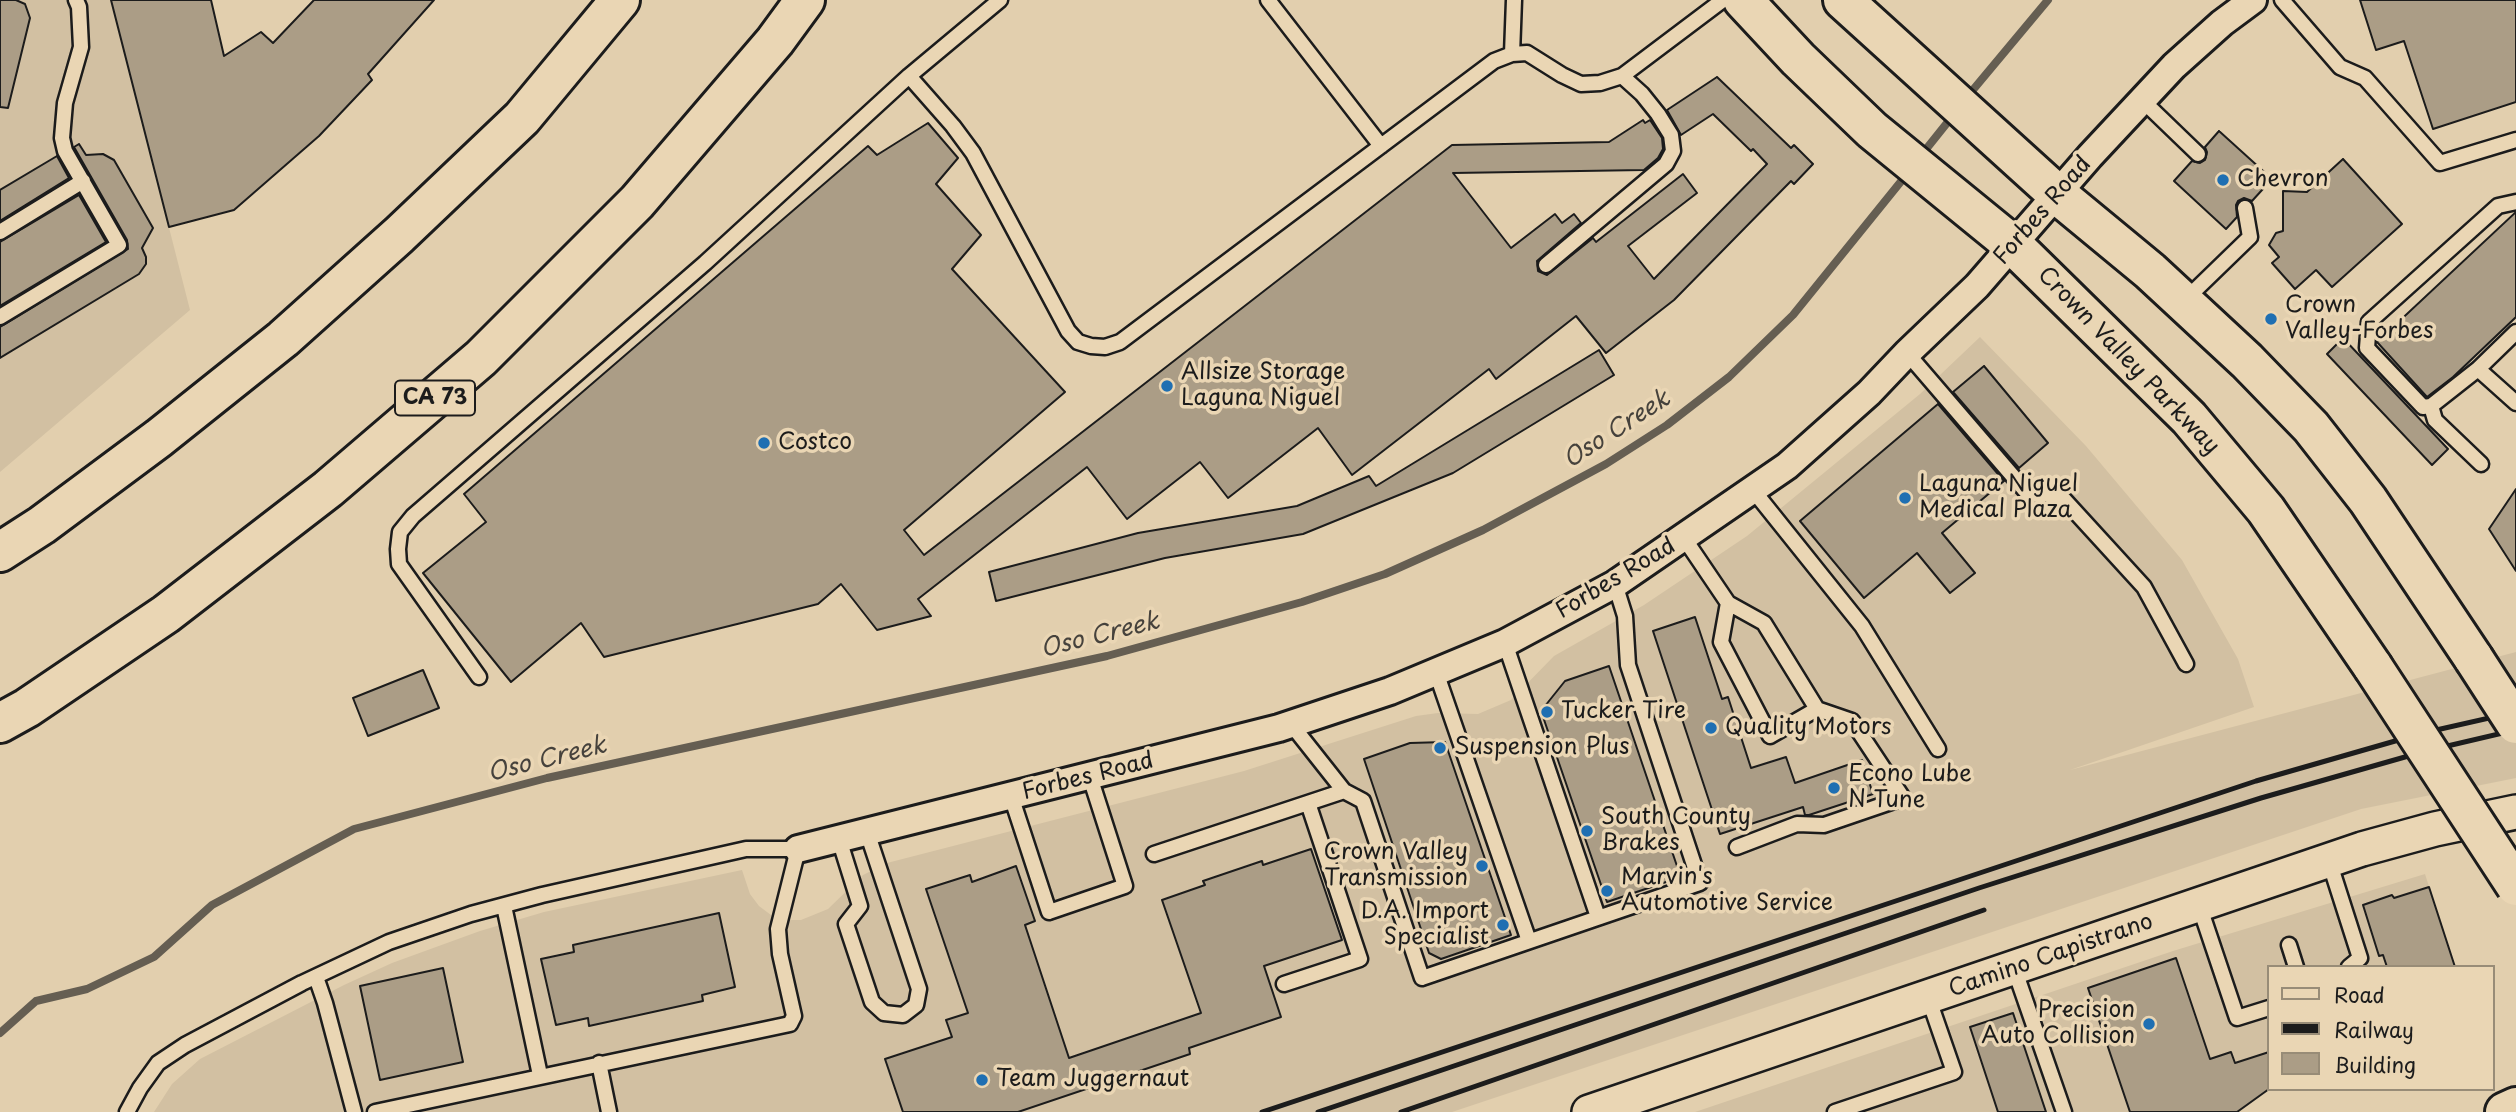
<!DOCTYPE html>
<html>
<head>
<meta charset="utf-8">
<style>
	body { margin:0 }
	#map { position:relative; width:2516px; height:1112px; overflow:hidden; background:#e2cfae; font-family:"Playpen Sans",sans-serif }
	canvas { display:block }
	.legend { position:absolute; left:2267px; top:965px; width:228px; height:126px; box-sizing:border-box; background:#ead6b4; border:2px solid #988c77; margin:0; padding:9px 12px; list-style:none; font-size:21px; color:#1c1c1c }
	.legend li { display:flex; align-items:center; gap:14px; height:35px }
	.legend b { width:35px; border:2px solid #988c77 }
</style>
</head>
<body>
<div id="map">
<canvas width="2516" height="1112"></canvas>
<ul class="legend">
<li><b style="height:9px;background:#ead6b4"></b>Road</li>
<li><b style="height:9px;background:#1c1c1c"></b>Railway</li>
<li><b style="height:19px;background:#ab9d86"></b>Building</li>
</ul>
</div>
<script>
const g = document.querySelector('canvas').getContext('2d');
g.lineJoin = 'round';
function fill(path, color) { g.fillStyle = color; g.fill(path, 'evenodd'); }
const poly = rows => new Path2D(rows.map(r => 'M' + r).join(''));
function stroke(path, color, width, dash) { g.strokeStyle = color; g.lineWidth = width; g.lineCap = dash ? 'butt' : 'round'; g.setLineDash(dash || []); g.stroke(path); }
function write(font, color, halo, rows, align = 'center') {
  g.font = font + ' "Playpen Sans",sans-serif'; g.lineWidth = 7; g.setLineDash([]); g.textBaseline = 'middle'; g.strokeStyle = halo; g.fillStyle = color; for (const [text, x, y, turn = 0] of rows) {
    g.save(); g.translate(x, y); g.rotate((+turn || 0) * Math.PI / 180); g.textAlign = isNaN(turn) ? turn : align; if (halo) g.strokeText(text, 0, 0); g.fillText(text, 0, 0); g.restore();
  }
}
fill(poly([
	[0,0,111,0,190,310,0,472],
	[1980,337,2086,446,2182,560,2238,659,2254,707,2070,770,2516,652,2516,778,2361,809,1452,1112,154,1112,172,1084,200,1059,344,985,392,963,480,931,544,912,742,870,750,894,759,906,771,915,786,920,801,920,828,909,863,875,887,863,1244,771,1416,716,1438,713,1478,714,1511,700,1554,656,1644,605,1747,536,1920,394],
	[2425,874,2453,961,2445,967,2269,967,2270,1089,2237,1112,1695,1112,2173,951]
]), '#d2c0a2');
stroke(poly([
	[1967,97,2048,0],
	[1919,158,1955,113],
	[0,1033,36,1001,87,989,154,957,212,905,354,829,547,778,1107,656,1302,602,1385,574,1483,530,1606,464,1667,425,1729,377,1793,315,1907,174]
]), '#655e52', 8);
const building = poly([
	[0,0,16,0,25,4,30,18,8,108,0,107,0,0],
	[111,0,211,0,224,56,261,32,273,43,314,0,434,0,368,74,372,80,319,136,234,210,169,227,111,0],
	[2360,0,2516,0,2516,102,2433,129,2404,41,2376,50,2360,0],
	[1717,77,1791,148,1794,145,1813,164,1794,184,1791,181,1674,300,1606,353,1576,316,1496,379,1489,369,1352,475,1318,428,1228,498,1200,462,1127,519,1087,467,918,599,931,616,877,630,841,584,818,604,604,657,581,623,511,682,423,573,486,522,464,494,868,146,877,155,928,123,958,158,936,184,981,235,952,269,1065,392,904,530,924,555,1452,145,1609,142,1643,120,1645,123,1650,120,1662,138,1663,149,1658,158,1644,170,1453,173,1511,248,1555,214,1562,223,1574,214,1581,223,1537,261,1538,271,1547,275,1593,238,1596,242,1683,174,1697,193,1628,246,1654,279,1767,164,1753,149,1751,151,1713,114,1681,135,1667,110,1717,77],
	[2219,131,2272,179,2252,201,2244,198,2238,201,2236,205,2237,217,2226,229,2174,181,2192,161,2200,163,2205,160,2207,152,2205,147,2219,131],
	[79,144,86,155,103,154,114,160,153,228,142,248,146,257,146,264,139,274,0,358,0,327,128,249,127,240,74,147,79,144],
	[57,156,69,178,0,221,0,190,57,156],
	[2343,159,2402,224,2332,287,2316,270,2295,289,2272,263,2279,257,2269,245,2276,233,2283,231,2283,191,2307,192,2343,159],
	[79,195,106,242,0,306,0,242,79,195],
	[2516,212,2516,317,2453,377,2427,397,2377,342,2516,212],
	[2343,338,2448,449,2432,465,2327,354,2343,338],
	[1599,350,1614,375,1453,473,1303,534,1165,558,996,601,989,572,1138,533,1297,506,1369,476,1376,486,1599,350],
	[1984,366,2048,443,2019,468,1953,392,1984,366],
	[1938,404,2004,481,1942,533,1975,573,1950,593,1917,553,1864,598,1800,521,1938,404],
	[2516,489,2516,571,2489,529,2516,489],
	[1695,617,1722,699,1728,697,1751,768,1786,757,1795,783,1862,760,1873,794,1809,815,1805,815,1803,807,1720,834,1653,631,1695,617],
	[1609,666,1678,869,1672,880,1607,902,1541,711,1565,681,1609,666],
	[423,670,439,708,368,736,353,698,423,670],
	[1445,742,1511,935,1441,959,1429,953,1364,759,1410,743,1445,742],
	[1311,849,1342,940,1264,966,1281,1017,1189,1048,1190,1054,1018,1112,903,1112,885,1059,952,1037,946,1020,968,1013,926,889,970,875,972,882,1016,866,1035,921,1025,925,1069,1058,1201,1013,1162,900,1205,885,1203,881,1262,861,1263,865,1311,849],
	[2429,887,2455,967,2387,967,2383,955,2379,956,2363,905,2392,895,2394,898,2429,887],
	[719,913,735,987,702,995,703,1001,589,1026,588,1018,556,1025,541,959,574,952,573,945,719,913],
	[2176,958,2210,1059,2231,1052,2235,1063,2269,1052,2269,1089,2237,1112,2130,1112,2088,988,2176,958],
	[443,968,463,1062,380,1080,360,986,443,968],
	[2013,1013,2046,1112,1998,1112,1970,1027,2013,1013]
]);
fill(building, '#ab9d86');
stroke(building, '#1c1c1c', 2);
const service = poly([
	[1268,0,1381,146],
	[2282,0,2340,67,2365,78,2440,163,2516,140],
	[1512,54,1514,0],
	[909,76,953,126,973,153,1068,331,1078,342,1091,346,1105,347,1120,342,1494,61,1512,54,1527,53,1562,75,1581,84,1600,83,1622,76,1723,0],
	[2142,100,2198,154],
	[2516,202,2498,206,2369,322,2367,348,2423,407,2431,406,2478,369,2516,332],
	[0,232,83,181],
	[1546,265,1666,164,1673,151,1671,135,1658,114,1642,94,1622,76],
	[2184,301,2250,237,2245,208],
	[0,317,119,245,65,151,62,138,65,103,81,47,79,7,76,0],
	[1907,353,2029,495,2059,494,2144,587,2186,664],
	[2478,369,2516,403],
	[2431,406,2435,420,2481,464],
	[1753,490,1862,626,1938,749],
	[1684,538,1728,603,1764,623,1817,709,1852,721,1903,798,1824,825,1797,824,1737,847],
	[1728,603,1721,642,1770,736,1817,709],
	[1505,643,1598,917],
	[1436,672,1529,941],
	[479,677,399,564,398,549,400,532,413,516,705,263,909,76,1000,0],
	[1291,724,1344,791,1363,801,1422,978,1700,883,1628,665,1625,616,1615,584],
	[1011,796,1049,912,1125,886,1090,777],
	[839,839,860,906,846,924,872,1002,884,1013,903,1015,916,1005,919,989,867,832],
	[1154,854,1344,791],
	[2329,861,2360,958,2349,967],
	[2199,905,2237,1018,2269,1008],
	[504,906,540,1075],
	[2289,945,2296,967],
	[2014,968,2064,1112],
	[316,977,325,1003,354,1112],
	[1284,984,1360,959,1308,803],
	[599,1063,609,1112],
	[127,1112,140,1088,158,1063,185,1045,302,983,389,942,471,914,542,895,746,849,798,849,778,929,780,954,794,1016,790,1024,375,1112],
	[1835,1112,1954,1072,1928,997]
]);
const minor = poly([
	[798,849,1279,728,1390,691,1505,643,1615,584,1787,466,1869,393,1907,353,1977,286,2090,156,2174,66,2222,23,2253,0]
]);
const tertiary = poly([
	[1589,1112,2362,849,2435,829,2516,812]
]);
const primary = poly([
	[1743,0,1798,59,1872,130,2013,245,2189,418,2266,510,2373,667],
	[1843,0,2058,195,2150,271,2247,361,2311,427,2368,500,2474,659]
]);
const motorway = poly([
	[0,552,42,525,159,438,283,339,399,235,522,118,620,0],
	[0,723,27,708,166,614,328,489,481,358,637,202,775,41,805,0],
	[2505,1112,2516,1107]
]);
stroke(service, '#1c1c1c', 19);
stroke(minor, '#1c1c1c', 32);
stroke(tertiary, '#1c1c1c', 38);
stroke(primary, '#1c1c1c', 44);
stroke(motorway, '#1c1c1c', 44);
stroke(service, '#ead6b4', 14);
stroke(minor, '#ead6b4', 26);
stroke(tertiary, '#ead6b4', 33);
stroke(primary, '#ead6b4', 38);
stroke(motorway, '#ead6b4', 38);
stroke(poly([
	[1262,1112,2256,781,2423,733,2516,712],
	[1318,1112,1979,888,2261,798,2426,751,2516,730],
	[1401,1112,1984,910]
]), '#1c1c1c', 5);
const primaryBridge = poly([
	[2474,659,2516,724],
	[2373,667,2516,886]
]);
stroke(primaryBridge, '#1c1c1c', 44, []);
stroke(primaryBridge, '#ead6b4', 38);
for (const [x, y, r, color] of [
	[2223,180,7,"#1f6fb2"],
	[2271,319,7,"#1f6fb2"],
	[1167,386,7,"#1f6fb2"],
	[764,443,7,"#1f6fb2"],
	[1905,498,7,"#1f6fb2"],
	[1547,712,7,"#1f6fb2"],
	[1711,728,7,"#1f6fb2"],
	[1440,748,7,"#1f6fb2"],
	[1834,788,7,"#1f6fb2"],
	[1587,831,7,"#1f6fb2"],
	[1482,866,7,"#1f6fb2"],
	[1607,891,7,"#1f6fb2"],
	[1503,925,7,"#1f6fb2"],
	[2149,1024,7,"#1f6fb2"],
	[982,1080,7,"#1f6fb2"]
]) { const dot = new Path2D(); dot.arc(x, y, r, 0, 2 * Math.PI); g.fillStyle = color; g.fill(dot); stroke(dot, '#ead6b4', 2.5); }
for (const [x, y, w] of [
	[435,398,80]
]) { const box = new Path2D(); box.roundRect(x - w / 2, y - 17.5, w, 35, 5); g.fillStyle = '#ead6b4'; g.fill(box); stroke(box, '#1c1c1c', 2); }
write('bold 21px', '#1c1c1c', null, [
	["CA 73",435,398]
]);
write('23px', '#1c1c1c', '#ead6b4', [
	["Chevron",2237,180],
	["Crown",2285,306],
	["Valley-Forbes",2285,332],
	["Allsize Storage",1181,373],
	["Laguna Niguel",1181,399],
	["Costco",778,443],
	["Laguna Niguel",1919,485],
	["Medical Plaza",1919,511],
	["Tucker Tire",1561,712],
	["Quality Motors",1725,728],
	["Suspension Plus",1454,748],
	["Econo Lube",1848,775],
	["N Tune",1848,801],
	["South County",1601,818],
	["Brakes",1601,844],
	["Crown Valley",1468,853,"right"],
	["Transmission",1468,879,"right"],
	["Marvin's",1621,878],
	["Automotive Service",1621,904],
	["D.A. Import",1489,912,"right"],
	["Specialist",1489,938,"right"],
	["Precision",2135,1011,"right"],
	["Auto Collision",2135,1037,"right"],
	["Team Juggernaut",996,1080]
], 'left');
write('23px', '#1c1c1c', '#ead6b4', [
	["Forbes Road",2043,211,-49],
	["Crown Valley Parkway",2128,361,46],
	["Forbes Road",1616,579,-31],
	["Forbes Road",1088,777,-14],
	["Camino Capistrano",2051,956,-19]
]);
write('italic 24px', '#46423c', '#ead6b4', [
	["Oso Creek",1617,430,-33],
	["Oso Creek",1100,636,-14],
	["Oso Creek",547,760,-14]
]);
</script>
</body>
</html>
